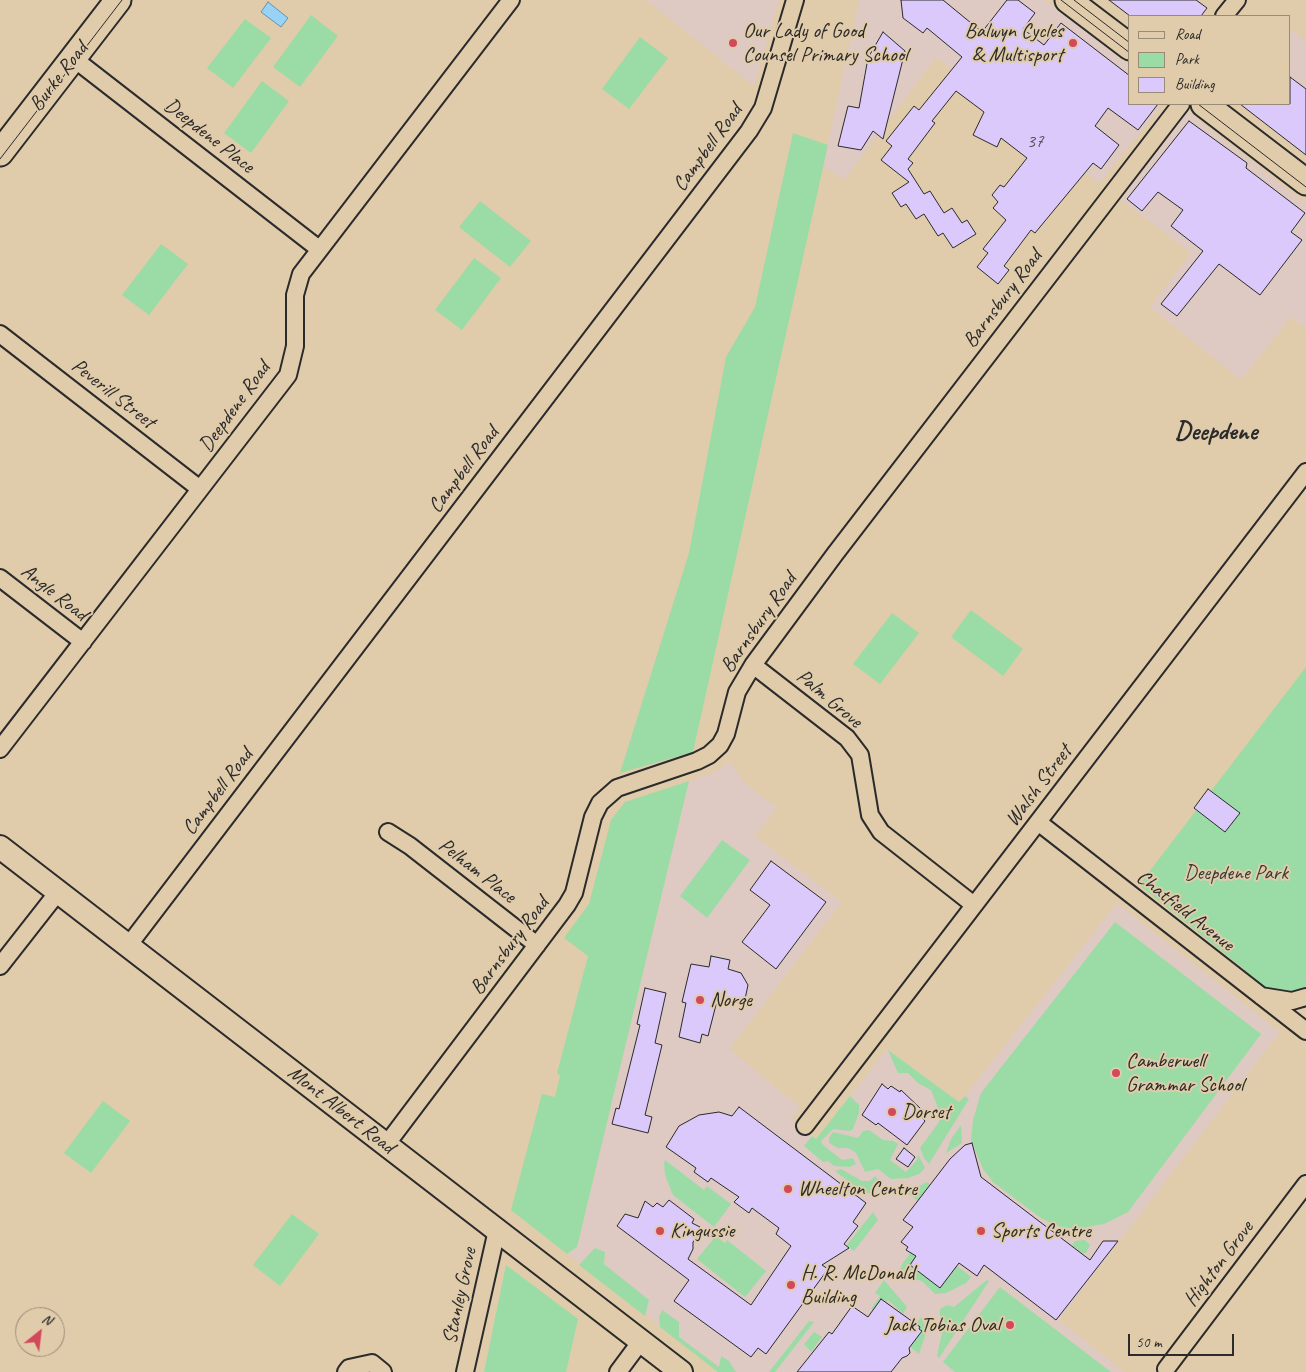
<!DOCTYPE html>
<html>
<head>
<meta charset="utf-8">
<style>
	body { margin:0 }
	#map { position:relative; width:1306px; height:1372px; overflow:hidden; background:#e0cbaa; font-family:Caveat,sans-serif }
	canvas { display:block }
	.legend { position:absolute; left:1128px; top:15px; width:162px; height:90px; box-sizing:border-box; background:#e0cbaa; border:1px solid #988b77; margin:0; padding:6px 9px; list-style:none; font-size:15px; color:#2b2b2b }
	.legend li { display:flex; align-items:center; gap:10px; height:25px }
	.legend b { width:25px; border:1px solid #988b77 }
	.north { position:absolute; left:15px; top:1307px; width:50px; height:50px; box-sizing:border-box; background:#e0cbaa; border:1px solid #988b77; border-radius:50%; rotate:29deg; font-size:14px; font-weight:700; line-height:20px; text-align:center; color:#2b2b2b }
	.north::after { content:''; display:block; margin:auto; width:18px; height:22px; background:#d1495b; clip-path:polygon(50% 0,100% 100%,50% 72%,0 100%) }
	.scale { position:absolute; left:1128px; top:1334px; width:106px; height:22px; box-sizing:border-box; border:2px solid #2b2b2b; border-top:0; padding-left:6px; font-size:15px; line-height:18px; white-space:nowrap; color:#2b2b2b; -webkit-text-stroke:4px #e0cbaa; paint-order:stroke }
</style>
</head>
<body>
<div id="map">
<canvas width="1306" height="1372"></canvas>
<ul class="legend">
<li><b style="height:6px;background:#e0cbaa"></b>Road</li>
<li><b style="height:14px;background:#9bdca6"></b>Park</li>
<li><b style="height:14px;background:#dac9fa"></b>Building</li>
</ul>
<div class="north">N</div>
<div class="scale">50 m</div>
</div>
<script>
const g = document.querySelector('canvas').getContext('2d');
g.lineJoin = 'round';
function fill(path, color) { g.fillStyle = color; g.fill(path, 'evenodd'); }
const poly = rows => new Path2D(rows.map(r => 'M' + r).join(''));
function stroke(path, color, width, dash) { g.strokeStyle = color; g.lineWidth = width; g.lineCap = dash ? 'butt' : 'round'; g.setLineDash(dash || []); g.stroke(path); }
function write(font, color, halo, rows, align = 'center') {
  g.font = font + ' Caveat,sans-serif'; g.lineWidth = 4; g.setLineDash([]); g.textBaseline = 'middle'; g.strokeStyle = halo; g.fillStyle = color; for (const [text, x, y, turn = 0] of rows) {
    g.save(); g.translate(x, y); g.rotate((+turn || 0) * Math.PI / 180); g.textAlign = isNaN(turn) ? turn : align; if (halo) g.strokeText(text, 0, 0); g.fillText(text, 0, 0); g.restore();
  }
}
fill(poly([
	[646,0,779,0,754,86],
	[859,0,1045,0,1130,66,1130,104,1163,104,1099,184,936,57,844,180,823,166],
	[1290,29,1306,42,1306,154,1240,104,1290,104],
	[1188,112,1306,204,1306,328,1291,317,1241,380,1150,307,1191,253,1120,199],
	[729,761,745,783,777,808,755,836,842,902,729,1049,800,1107,791,1119,816,1139,887,1049,960,1102,1117,903,1280,1032,1059,1320,1124,1372,720,1372,567,1254,577,1247,689,781,716,772]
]), '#decac2');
fill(poly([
	[311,15,338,36,300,87,273,67],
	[245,19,271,38,233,88,207,68],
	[640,37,668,58,629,109,602,89],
	[262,81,289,101,251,153,224,133],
	[793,133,828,145,693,752,620,773,689,553,726,357,755,307],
	[480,201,531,241,510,267,459,227],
	[161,244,188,264,149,315,122,295],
	[474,258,501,278,462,330,435,310],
	[971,610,1023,649,1003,676,951,637],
	[892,613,919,633,880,684,853,664],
	[1306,667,1306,997,1292,1001,1238,979,1245,970,1139,885],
	[689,781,577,1247,567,1254,511,1210,542,1094,555,1097,560,1076,557,1073,588,956,564,938,589,904,611,820,625,802],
	[722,840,750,860,707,918,680,896],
	[1115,922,1261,1034,1128,1212,1104,1224,1076,1229,1057,1226,1041,1218,993,1182,983,1169,971,1140,973,1120,981,1093],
	[888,1050,959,1102,965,1096,969,1099,929,1164,924,1158,920,1148,939,1122,940,1113,931,1090,918,1083,908,1073,898,1073],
	[850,1096,859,1105,859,1113,853,1129,850,1131,833,1129,821,1141,823,1145,842,1160,853,1158,856,1164,850,1167,834,1166,828,1161,823,1162,804,1146,812,1136,816,1139],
	[103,1101,130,1121,91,1173,64,1153],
	[961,1125,962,1143,946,1153,951,1139],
	[869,1130,883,1140,893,1141,898,1144,890,1160,906,1172,917,1160,918,1154,925,1168,919,1174,908,1178,891,1179,878,1169,865,1172,856,1153,848,1148,838,1148,829,1143,829,1138,833,1132,858,1138,863,1131],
	[665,1160,704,1190,707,1186,731,1204,714,1227,673,1195,665,1175,664,1162],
	[841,1169,862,1181,870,1181,875,1176,882,1183,872,1193,864,1193,835,1171],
	[927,1182,931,1185,918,1201,906,1192],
	[873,1212,878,1220,854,1251,846,1246],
	[292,1214,319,1234,280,1286,253,1265],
	[716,1236,725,1243,727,1240,766,1271,745,1297,697,1259],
	[1085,1240,1090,1245,1086,1253,1082,1253,1072,1245,1075,1241],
	[595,1248,605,1252,604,1264,649,1300,645,1316,579,1265],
	[913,1249,918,1253,910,1265,940,1288,957,1266,971,1277,966,1283,946,1293,935,1294,922,1281,909,1278,900,1274,901,1266],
	[506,1265,578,1319,566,1372,484,1372],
	[884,1280,907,1307,903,1314,888,1300,887,1302,881,1299,873,1310,871,1309,880,1296,875,1293],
	[987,1280,989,1281,939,1358,937,1356,943,1328,940,1318,940,1309,947,1305,954,1307],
	[1000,1287,1111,1372,955,1372,943,1362],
	[662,1310,679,1322,679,1337,719,1367,721,1356,729,1361,736,1372,718,1372,660,1327,659,1317],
	[921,1317,927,1330,919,1354,910,1347,922,1331,916,1324],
	[809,1321,814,1322,775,1372,769,1372],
	[814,1332,822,1337,811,1352,804,1344]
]), '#9bdca6');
const water = poly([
	[268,2,288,18,281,27,261,12,268,2]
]);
fill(water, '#96d3f7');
stroke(water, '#6b90a5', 1);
const building = poly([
	[901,0,943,0,982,32,1007,0,1018,0,1035,13,1023,29,1044,45,1061,23,1130,76,1130,104,1158,104,1138,130,1108,108,1095,126,1119,145,1101,169,1093,163,1035,233,1031,230,1004,266,1009,270,998,284,977,267,988,253,983,249,1006,220,993,208,998,202,992,195,1000,185,1004,187,1027,158,1001,138,997,147,973,135,984,112,956,91,932,121,935,123,908,159,913,163,908,169,924,194,930,191,944,213,952,208,962,223,967,220,976,234,953,248,943,233,938,236,924,214,916,219,906,204,901,207,892,193,909,182,881,160,892,146,886,141,914,106,919,110,962,57,927,28,923,33,903,18,901,0],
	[1109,0,1196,0,1207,8,1201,16,1130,16,1109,0],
	[883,32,905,51,883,139,873,131,861,150,838,146,848,106,859,108,868,58,883,32],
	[1290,77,1306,89,1306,155,1240,104,1290,104,1290,77],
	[1189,121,1247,163,1246,168,1305,213,1291,232,1302,240,1260,295,1219,264,1177,316,1161,304,1203,251,1171,226,1183,210,1158,192,1142,211,1127,199,1189,121],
	[1208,789,1240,813,1225,832,1194,808,1208,789],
	[771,861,826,902,776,969,742,942,770,905,750,890,771,861],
	[711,956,730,960,728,969,741,973,748,985,745,999,739,1003,718,997,708,1036,702,1034,700,1043,679,1037,686,1003,682,1002,691,964,709,967,711,956],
	[645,988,666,993,655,1043,662,1045,645,1115,652,1117,648,1133,612,1124,616,1108,619,1109,640,1025,637,1024,645,988],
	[882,1084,888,1089,891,1086,900,1092,901,1090,922,1110,919,1114,925,1121,907,1145,878,1123,876,1125,862,1115,882,1084],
	[739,1107,866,1203,853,1222,858,1226,844,1244,849,1248,822,1265,828,1269,766,1354,758,1348,751,1357,674,1301,689,1280,617,1226,625,1214,638,1218,645,1201,653,1207,657,1203,663,1207,669,1200,694,1219,692,1223,700,1227,694,1234,697,1237,693,1242,693,1249,688,1259,751,1305,791,1246,776,1234,779,1228,752,1208,749,1213,734,1202,739,1197,711,1178,708,1182,694,1172,696,1168,666,1147,679,1126,690,1120,699,1115,719,1112,732,1116,739,1107],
	[972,1143,981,1177,1090,1260,1103,1241,1118,1241,1056,1320,984,1265,977,1276,959,1263,940,1288,910,1265,916,1256,906,1250,908,1247,901,1242,913,1227,903,1220,950,1159,965,1145,972,1143],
	[904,1148,915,1157,908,1167,896,1159,904,1148],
	[881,1299,920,1327,919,1329,922,1331,909,1348,910,1353,907,1356,902,1358,891,1372,797,1372,829,1332,832,1334,852,1306,868,1317,881,1299]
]);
fill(building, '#dac9fa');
stroke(building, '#2b2b2b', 1);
const street = poly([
	[1224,16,1237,0],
	[73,58,319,249],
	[0,334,200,489],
	[0,578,83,642],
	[753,665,847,738,860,755,870,815,881,832,974,905],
	[0,749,288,375,295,346,295,295,301,274,511,0],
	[1038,822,1306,1031],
	[388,832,410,846,537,945],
	[128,946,749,131,763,108,795,0],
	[0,966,58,892],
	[1261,996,1292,1001,1306,997],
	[805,1126,1306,472],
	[386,1145,567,905,574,893,593,817,600,803,617,788,697,761,709,755,720,745,726,734,737,692,753,665,835,554,1181,104],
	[1166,1369,1306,1184],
	[346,1372,349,1368,372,1363,383,1372],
	[465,1372,497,1230],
	[618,1372,641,1341]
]);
const secondary = poly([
	[0,847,681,1372]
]);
const primary = poly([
	[1068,0,1130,47],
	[1204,104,1306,182],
	[0,153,118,0]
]);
stroke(street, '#2b2b2b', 20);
stroke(secondary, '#2b2b2b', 26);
stroke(primary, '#2b2b2b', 29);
stroke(street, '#e0cbaa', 16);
stroke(secondary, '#e0cbaa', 22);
stroke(primary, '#e0cbaa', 25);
stroke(poly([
	[1061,0,1130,53],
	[1074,0,1130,43],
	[1198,104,1306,187],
	[0,159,122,0]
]), '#2b2b2b', 1);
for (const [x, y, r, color] of [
	[733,43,5,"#d1495b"],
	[1073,43,5,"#d1495b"],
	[700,1000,5,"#d1495b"],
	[1116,1073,5,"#d1495b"],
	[892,1112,5,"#d1495b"],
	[788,1189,5,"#d1495b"],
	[660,1231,5,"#d1495b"],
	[981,1231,5,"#d1495b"],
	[791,1285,5,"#d1495b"],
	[1010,1325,5,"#d1495b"]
]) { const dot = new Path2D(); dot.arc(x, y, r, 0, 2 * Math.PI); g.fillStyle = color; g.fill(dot); stroke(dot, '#e0cbaa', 2); }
write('19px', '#57525f', null, [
	["37",1035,142]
]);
write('21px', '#2b2b2b', '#e0cbaa', [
	["Our Lady of Good",743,31],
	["Counsel Primary School",743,55],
	["Balwyn Cycles",1063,31,"right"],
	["& Multisport",1063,55,"right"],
	["Norge",710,1000],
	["Camberwell",1126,1061],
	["Grammar School",1126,1085],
	["Dorset",902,1112],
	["Wheelton Centre",798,1189],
	["Kingussie",670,1231],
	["Sports Centre",991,1231],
	["H. R. McDonald",801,1273],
	["Building",801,1297],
	["Jack Tobias Oval",1000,1325,"right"]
], 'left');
write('21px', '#2b2b2b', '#e0cbaa', [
	["Burke Road",59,77,-52],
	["Deepdene Place",209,136,38],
	["Campbell Road",708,148,-54],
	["Barnsbury Road",1003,299,-53],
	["Peverill Street",113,394,38],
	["Deepdene Road",235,407,-54],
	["Campbell Road",464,470,-53],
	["Angle Road",54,593,38],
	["Barnsbury Road",759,623,-55],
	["Palm Grove",829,699,40],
	["Walsh Street",1039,786,-53],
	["Campbell Road",218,792,-53],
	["Pelham Place",477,871,38],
	["Chatfield Avenue",1185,911,38],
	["Barnsbury Road",510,946,-53],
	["Mont Albert Road",341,1110,38],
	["Highton Grove",1219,1264,-53],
	["Stanley Grove",460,1296,-78]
]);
write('21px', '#363d37', '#e0cbaa', [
	["Deepdene Park",1236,873]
]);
write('bold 26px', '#2b2b2b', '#e0cbaa', [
	["Deepdene",1216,432]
]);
</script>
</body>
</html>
